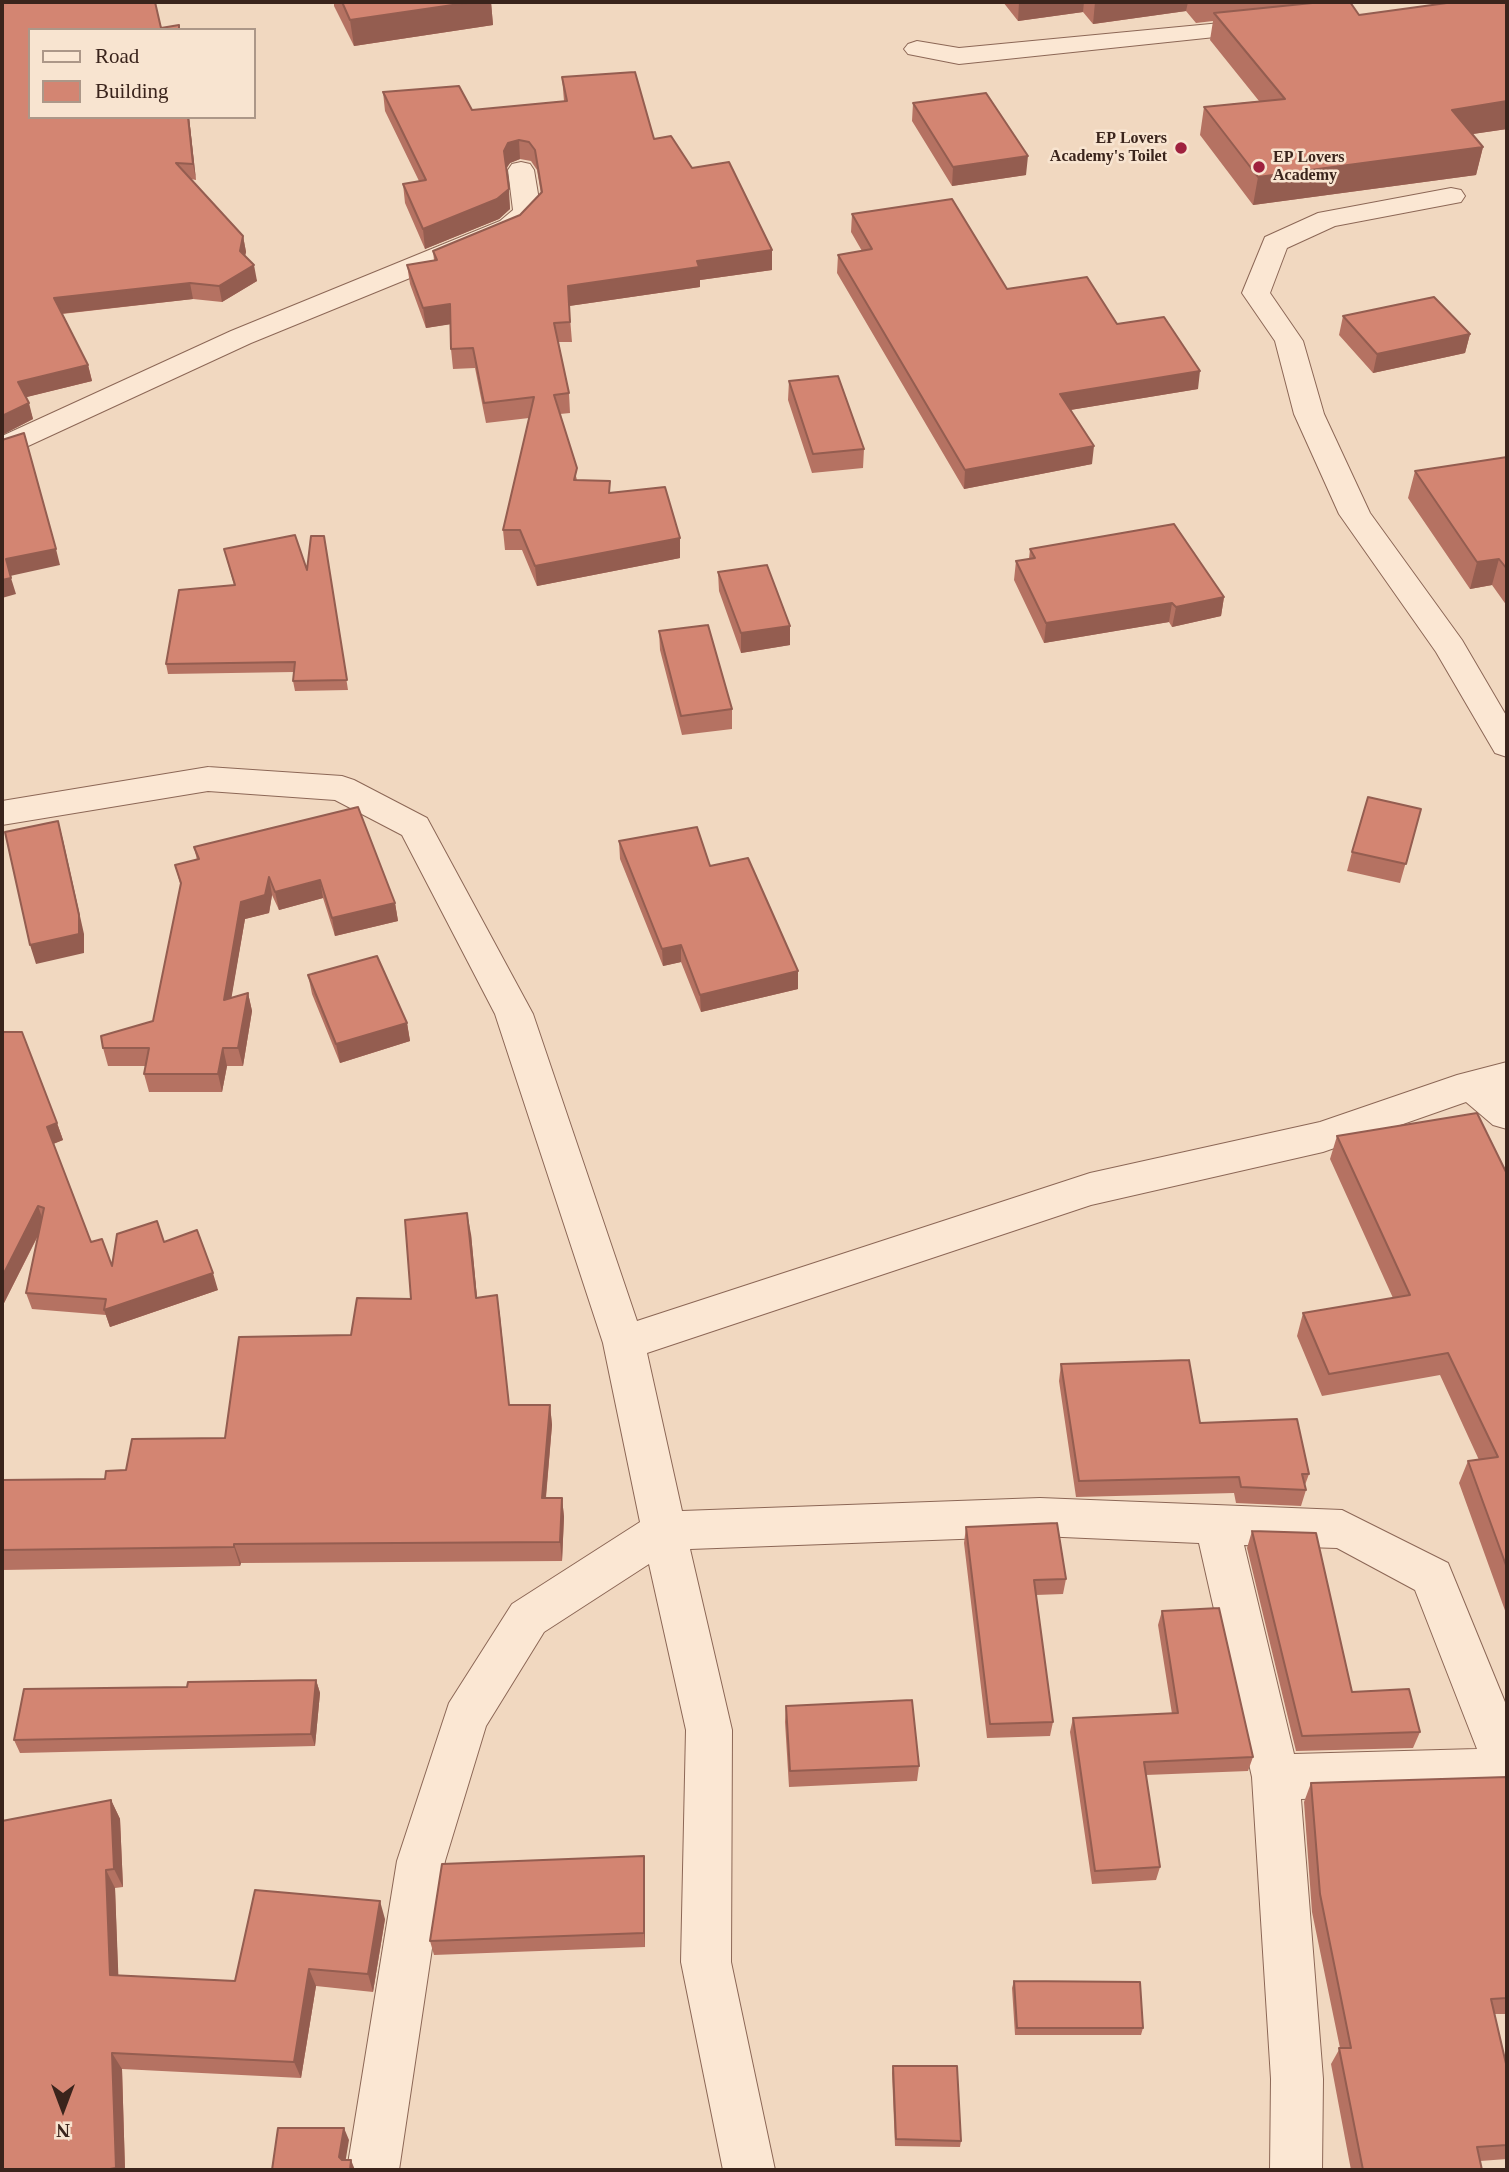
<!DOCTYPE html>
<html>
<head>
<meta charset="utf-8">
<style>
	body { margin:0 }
	#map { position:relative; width:1509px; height:2172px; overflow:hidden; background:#f1d8c0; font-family:"Times New Roman",serif }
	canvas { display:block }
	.frame { position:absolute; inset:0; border:4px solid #3a241c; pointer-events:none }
	.legend { position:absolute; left:28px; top:28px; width:228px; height:91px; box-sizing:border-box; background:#f8e4d0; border:2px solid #ac9788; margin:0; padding:9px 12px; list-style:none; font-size:21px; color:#3a241c }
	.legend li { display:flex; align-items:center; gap:14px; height:35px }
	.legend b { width:35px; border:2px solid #ac9788 }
	.north { position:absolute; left:28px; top:2074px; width:70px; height:70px; -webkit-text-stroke:5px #f8e4d0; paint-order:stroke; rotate:180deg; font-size:19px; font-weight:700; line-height:28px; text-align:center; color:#3a241c }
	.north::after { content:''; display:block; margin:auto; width:24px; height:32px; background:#3a241c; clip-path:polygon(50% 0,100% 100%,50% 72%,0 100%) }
</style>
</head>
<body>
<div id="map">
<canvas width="1509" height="2172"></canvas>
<div class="frame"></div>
<ul class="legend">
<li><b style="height:9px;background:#fbe7d3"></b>Road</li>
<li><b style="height:19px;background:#d38572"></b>Building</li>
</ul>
<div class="north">N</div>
</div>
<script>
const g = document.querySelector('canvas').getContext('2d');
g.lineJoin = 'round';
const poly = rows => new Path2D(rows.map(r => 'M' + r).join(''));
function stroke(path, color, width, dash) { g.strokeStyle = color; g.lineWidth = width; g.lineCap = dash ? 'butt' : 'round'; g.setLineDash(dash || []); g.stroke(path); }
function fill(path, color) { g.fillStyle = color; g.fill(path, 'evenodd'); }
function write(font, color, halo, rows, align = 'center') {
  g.font = font + ' "Times New Roman",serif'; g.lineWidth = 5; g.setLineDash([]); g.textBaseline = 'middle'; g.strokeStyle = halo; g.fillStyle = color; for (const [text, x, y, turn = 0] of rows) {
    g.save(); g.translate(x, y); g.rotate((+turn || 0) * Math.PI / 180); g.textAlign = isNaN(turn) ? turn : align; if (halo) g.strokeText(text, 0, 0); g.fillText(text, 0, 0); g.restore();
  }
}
const minor = poly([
	[1263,19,1272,21,1275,26,1272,31,959,64,908,54,904,49,908,44,917,41,959,48,1263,19],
	[521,162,530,164,534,170,541,212,520,233,251,343,13,453,2,456,2,436,231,331,500,221,513,210,508,170,512,164,521,162],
	[1451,188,1461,190,1465,196,1461,202,1335,226,1287,248,1270,293,1303,341,1324,414,1370,513,1462,640,1507,717,1507,757,1495,753,1436,652,1339,514,1294,414,1275,341,1242,293,1265,237,1318,213,1451,188],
	[208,767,342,776,354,780,427,818,533,1014,637,1321,1090,1173,1320,1122,1457,1075,1507,1062,1507,1129,1493,1125,1466,1102,1323,1152,1091,1205,647,1353,682,1511,1040,1498,1342,1510,1448,1563,1507,1707,1507,1792,1301,1799,1323,2079,1322,2170,1270,2170,1271,2079,1252,1777,1199,1543,1040,1536,690,1549,732,1730,731,1962,775,2170,723,2170,681,1962,686,1730,649,1564,544,1632,486,1726,445,1861,399,2170,347,2170,397,1861,449,1703,512,1604,640,1522,603,1343,495,1014,402,835,335,800,208,791,2,825,2,801,208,767],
	[1244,1545,1337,1548,1415,1590,1477,1749,1294,1754,1244,1545]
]);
stroke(minor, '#8c6756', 2);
fill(minor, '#fbe7d3');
fill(poly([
	[2,2,30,117,189,117,196,180,191,179,243,236,246,252,245,256,257,281,222,302,193,299,62,314,88,365,92,381,26,397,33,419,2,435],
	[334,2,491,2,493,25,354,46,334,6],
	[1003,2,1350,2,1359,15,1507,2,1507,129,1472,134,1483,147,1476,175,1253,205,1200,135,1204,107,1259,101,1210,40,1213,21,1196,23,1186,11,1093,24,1083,12,1018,21],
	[562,77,654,139,692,168,772,270,700,280,700,287,569,306,572,342,558,342,569,393,570,413,560,414,577,480,611,493,680,558,537,586,522,550,505,550,503,530,529,418,486,423,475,368,453,369,451,349,450,324,426,328,410,284,407,265,434,260,433,251,520,215,541,194,537,170,531,161,520,159,510,163,506,169,510,209,499,219,425,249,405,203,403,184,419,181,385,111,383,92,472,110,564,101],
	[913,103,1026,175,952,186,912,121],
	[852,214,1007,289,1117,324,1198,389,1070,410,1092,464,964,489,837,273,838,255,862,251,851,232],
	[1343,316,1470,334,1465,353,1373,373,1339,335],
	[789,381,864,449,863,468,812,473,788,400],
	[1507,457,1507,606,1492,585,1470,589,1408,498,1415,471],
	[324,536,348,690,295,691,293,681,294,672,168,674,166,664,234,585,224,549,307,570],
	[1030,549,1224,597,1221,616,1172,627,1169,622,1044,643,1014,580,1016,561,1029,559],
	[718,572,790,645,741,653,719,591],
	[659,631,732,709,732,729,682,735,660,650],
	[1421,809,1400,883,1347,871,1352,852],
	[619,841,710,866,798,971,798,989,701,1012,681,962,663,966,620,859],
	[194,847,395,903,398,921,335,936,323,898,279,910,272,895,269,913,245,919,231,998,248,993,252,1011,243,1066,227,1066,222,1092,149,1092,144,1074,146,1066,108,1066,103,1048,153,1021,181,887,175,865,197,860],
	[308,975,407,1023,410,1041,340,1063,312,994],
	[57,1123,63,1140,53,1144,91,1242,112,1266,164,1242,218,1290,110,1327,106,1315,32,1309,26,1293,38,1236,2,1307],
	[1337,1136,1507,1174,1507,1616,1459,1483,1468,1461,1479,1460,1440,1375,1322,1396,1297,1336,1303,1313,1393,1298,1330,1159],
	[471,1234,477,1298,497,1295,509,1405,550,1405,552,1425,546,1498,562,1498,564,1517,562,1561,241,1563,240,1566,2,1570,2,1480,105,1479,225,1438,351,1335,411,1299],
	[1061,1364,1200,1423,1309,1474,1305,1485,1306,1490,1301,1506,1236,1503,1234,1493,1076,1497,1059,1381],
	[966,1527,1066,1579,1063,1594,1036,1595,1053,1722,1050,1736,987,1738,964,1543],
	[1252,1531,1352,1692,1420,1732,1413,1748,1296,1751,1247,1548],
	[1162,1611,1253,1757,1248,1771,1146,1775,1160,1867,1156,1880,1092,1884,1070,1732,1073,1718,1172,1714,1158,1625],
	[316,1680,320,1693,315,1746,20,1753,14,1740],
	[786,1706,919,1766,917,1781,789,1787,785,1722],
	[1507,1777,1507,2014,1494,2014,1507,2068,1507,2159,1480,2161,1482,2170,1351,2170,1331,2064,1340,2048,1312,1912,1304,1802,1311,1783],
	[111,1800,120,1819,123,1887,115,1888,118,1975,235,1981,385,1919,373,1992,316,1986,301,2078,122,2069,125,2170,2,2170],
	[645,1871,645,1947,434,1955,430,1941],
	[1014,1981,1143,2028,1141,2035,1015,2035,1012,1988],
	[893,2066,961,2141,960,2147,895,2146,892,2073]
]), '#b57262');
fill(poly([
	[473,2,491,2,493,25,354,46,350,20],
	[1019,2,1084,2,1083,12,1018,21],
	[1095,2,1188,2,1186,11,1093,24],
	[1507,101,1507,129,1446,138,1452,110],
	[188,117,189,117,196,180,193,164],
	[519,140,520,159,510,163,505,170,504,151,508,143],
	[1483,147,1476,175,1253,205,1258,177],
	[1028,156,1026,175,952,186,953,167],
	[509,189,510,209,499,219,425,249,423,229],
	[243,236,246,252,242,267,240,251],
	[772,250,772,270,700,280,700,287,569,306,568,286,697,261],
	[254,265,257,281,222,302,219,286],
	[190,283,193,299,58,314,54,298],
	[450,304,452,324,426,328,423,308],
	[1470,334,1465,353,1373,373,1377,354],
	[88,365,92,381,23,398,18,382],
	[1200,371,1198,389,1058,412,1060,394],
	[29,403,33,419,2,435,2,416],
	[1094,446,1092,464,964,489,965,470],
	[680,538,680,558,537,586,535,566],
	[56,549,60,565,10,576,6,559],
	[1499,559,1492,585,1470,589,1477,562],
	[11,578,16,594,2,598,2,580],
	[1224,597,1221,616,1172,627,1176,607],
	[1172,603,1169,622,1044,643,1046,623],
	[790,626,790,645,741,653,741,633],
	[58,821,63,840,84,934,84,953,36,964,30,945],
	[269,877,272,895,269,913,245,919,228,1018,224,1000,241,902],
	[320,880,323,898,279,910,275,892],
	[395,903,398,921,335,936,332,918],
	[681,945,681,962,663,966,662,949],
	[798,971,798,989,701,1012,700,995],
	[248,993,252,1011,243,1066,238,1048],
	[407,1023,410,1041,340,1063,336,1044],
	[223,1048,227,1066,222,1092,218,1074],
	[57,1123,63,1140,53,1144,47,1127],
	[38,1206,44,1223,2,1307,2,1277],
	[467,1213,471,1234,479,1318,476,1298],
	[213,1273,218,1290,110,1327,104,1310],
	[497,1295,500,1316,511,1425,509,1405],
	[550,1405,552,1425,544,1517,542,1498],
	[562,1498,564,1517,562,1561,560,1542],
	[234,1544,241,1563,240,1566,234,1547],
	[316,1680,320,1693,315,1746,311,1734],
	[111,1800,120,1819,123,1887,114,1869],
	[644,1856,645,1871,645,1947,644,1933],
	[106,1870,115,1888,119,1992,110,1975],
	[380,1901,385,1919,373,1992,368,1974],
	[309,1969,316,1986,301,2078,294,2062],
	[112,2053,122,2069,125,2170,117,2170,116,2168],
	[344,2128,349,2140,344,2170,339,2157],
	[351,2160,355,2170,350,2170]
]), '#945d50');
const building = poly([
	[2,2,155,2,161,28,179,25,179,30,30,30,30,117,188,117,193,164,176,163,243,236,240,251,254,265,219,286,190,283,54,298,88,365,18,382,29,403,2,416,2,2],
	[342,2,473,2,350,20,342,2],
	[1322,2,1350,2,1359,15,1454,2,1507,2,1507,101,1452,110,1483,147,1258,177,1204,107,1285,99,1214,13,1322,2],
	[635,72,654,139,671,136,692,168,729,162,772,250,697,261,699,267,568,286,570,322,554,323,569,393,554,395,577,468,574,480,610,481,609,493,665,487,680,538,535,566,520,530,503,530,534,397,484,403,473,348,451,349,450,304,423,308,407,265,437,260,433,251,520,215,542,192,535,150,529,142,519,140,508,143,504,151,509,189,497,199,423,229,403,184,426,180,383,92,459,86,472,110,567,101,562,77,635,72],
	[986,93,1028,156,953,167,913,103,986,93],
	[952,199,1007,289,1087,277,1117,324,1164,317,1200,371,1060,394,1094,446,965,470,838,255,872,249,852,214,952,199],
	[1434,297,1470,334,1377,354,1343,316,1434,297],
	[838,376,864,449,813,454,789,381,838,376],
	[24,433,56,549,6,559,11,578,2,580,2,440,24,433],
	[1507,457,1507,569,1499,559,1477,562,1415,471,1507,457],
	[1174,524,1224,597,1176,607,1172,603,1046,623,1016,561,1035,558,1030,549,1174,524],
	[295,535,307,570,311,536,324,536,347,680,293,681,295,662,166,664,179,590,235,585,224,549,295,535],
	[767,565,790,626,741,633,718,572,767,565],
	[708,625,732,709,681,716,659,631,708,625],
	[1368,797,1421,809,1406,864,1352,852,1368,797],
	[358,807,395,903,332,918,320,880,275,892,269,877,265,895,241,902,224,1000,248,993,238,1048,223,1048,218,1074,144,1074,149,1048,103,1048,101,1036,153,1021,181,883,175,865,199,859,194,847,358,807],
	[58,821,79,915,79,934,30,945,5,832,58,821],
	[697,827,710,866,748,858,798,971,700,995,681,945,662,949,619,841,697,827],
	[377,956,407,1023,336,1044,308,975,377,956],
	[4,1032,22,1032,57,1123,47,1127,91,1242,102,1239,112,1266,117,1234,157,1221,164,1242,197,1230,213,1273,104,1310,106,1299,26,1293,44,1208,38,1206,2,1277,2,1033,4,1032],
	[1477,1113,1507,1174,1507,1568,1468,1461,1498,1457,1448,1353,1329,1374,1303,1313,1410,1295,1337,1136,1477,1113],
	[467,1213,476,1298,497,1295,509,1405,550,1405,542,1498,562,1498,560,1542,234,1544,234,1547,2,1550,2,1480,105,1479,106,1471,126,1470,132,1439,225,1438,239,1337,351,1335,357,1298,411,1299,405,1220,467,1213],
	[1189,1360,1200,1423,1297,1419,1309,1474,1302,1474,1306,1490,1241,1487,1239,1477,1079,1481,1061,1364,1189,1360],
	[1057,1523,1066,1579,1034,1580,1053,1722,990,1724,966,1527,1057,1523],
	[1252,1531,1316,1533,1352,1692,1409,1689,1420,1732,1302,1736,1252,1531],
	[1219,1608,1253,1757,1144,1762,1160,1867,1095,1871,1073,1718,1178,1713,1162,1611,1219,1608],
	[316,1680,311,1734,14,1740,24,1689,187,1687,188,1682,316,1680],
	[912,1700,919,1766,790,1771,786,1706,912,1700],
	[1507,1777,1507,1998,1491,1999,1507,2068,1507,2145,1477,2147,1482,2170,1363,2170,1339,2048,1351,2048,1320,1894,1311,1783,1507,1777],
	[111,1800,114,1869,106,1870,110,1975,235,1981,255,1890,380,1901,368,1974,309,1969,294,2062,112,2053,116,2168,104,2170,2,2170,2,1821,111,1800],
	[644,1856,644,1933,430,1941,442,1864,644,1856],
	[1014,1981,1140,1982,1143,2028,1017,2028,1014,1981],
	[893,2066,957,2066,961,2141,896,2139,893,2066],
	[278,2128,344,2128,339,2157,342,2160,351,2160,350,2170,272,2170,278,2128]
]);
fill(building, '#d38572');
stroke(building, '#945d50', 2);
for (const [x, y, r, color] of [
	[1181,148,7,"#9f213e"],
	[1259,167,7,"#9f213e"]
]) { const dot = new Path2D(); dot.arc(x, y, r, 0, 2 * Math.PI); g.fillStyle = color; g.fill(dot); stroke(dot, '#f8e4d0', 2.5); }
write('bold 16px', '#3a241c', '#f8e4d0', [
	["EP Lovers",1167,139],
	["Academy's Toilet",1167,157],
	["EP Lovers",1273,158,"left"],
	["Academy",1273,176,"left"]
], 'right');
</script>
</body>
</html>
